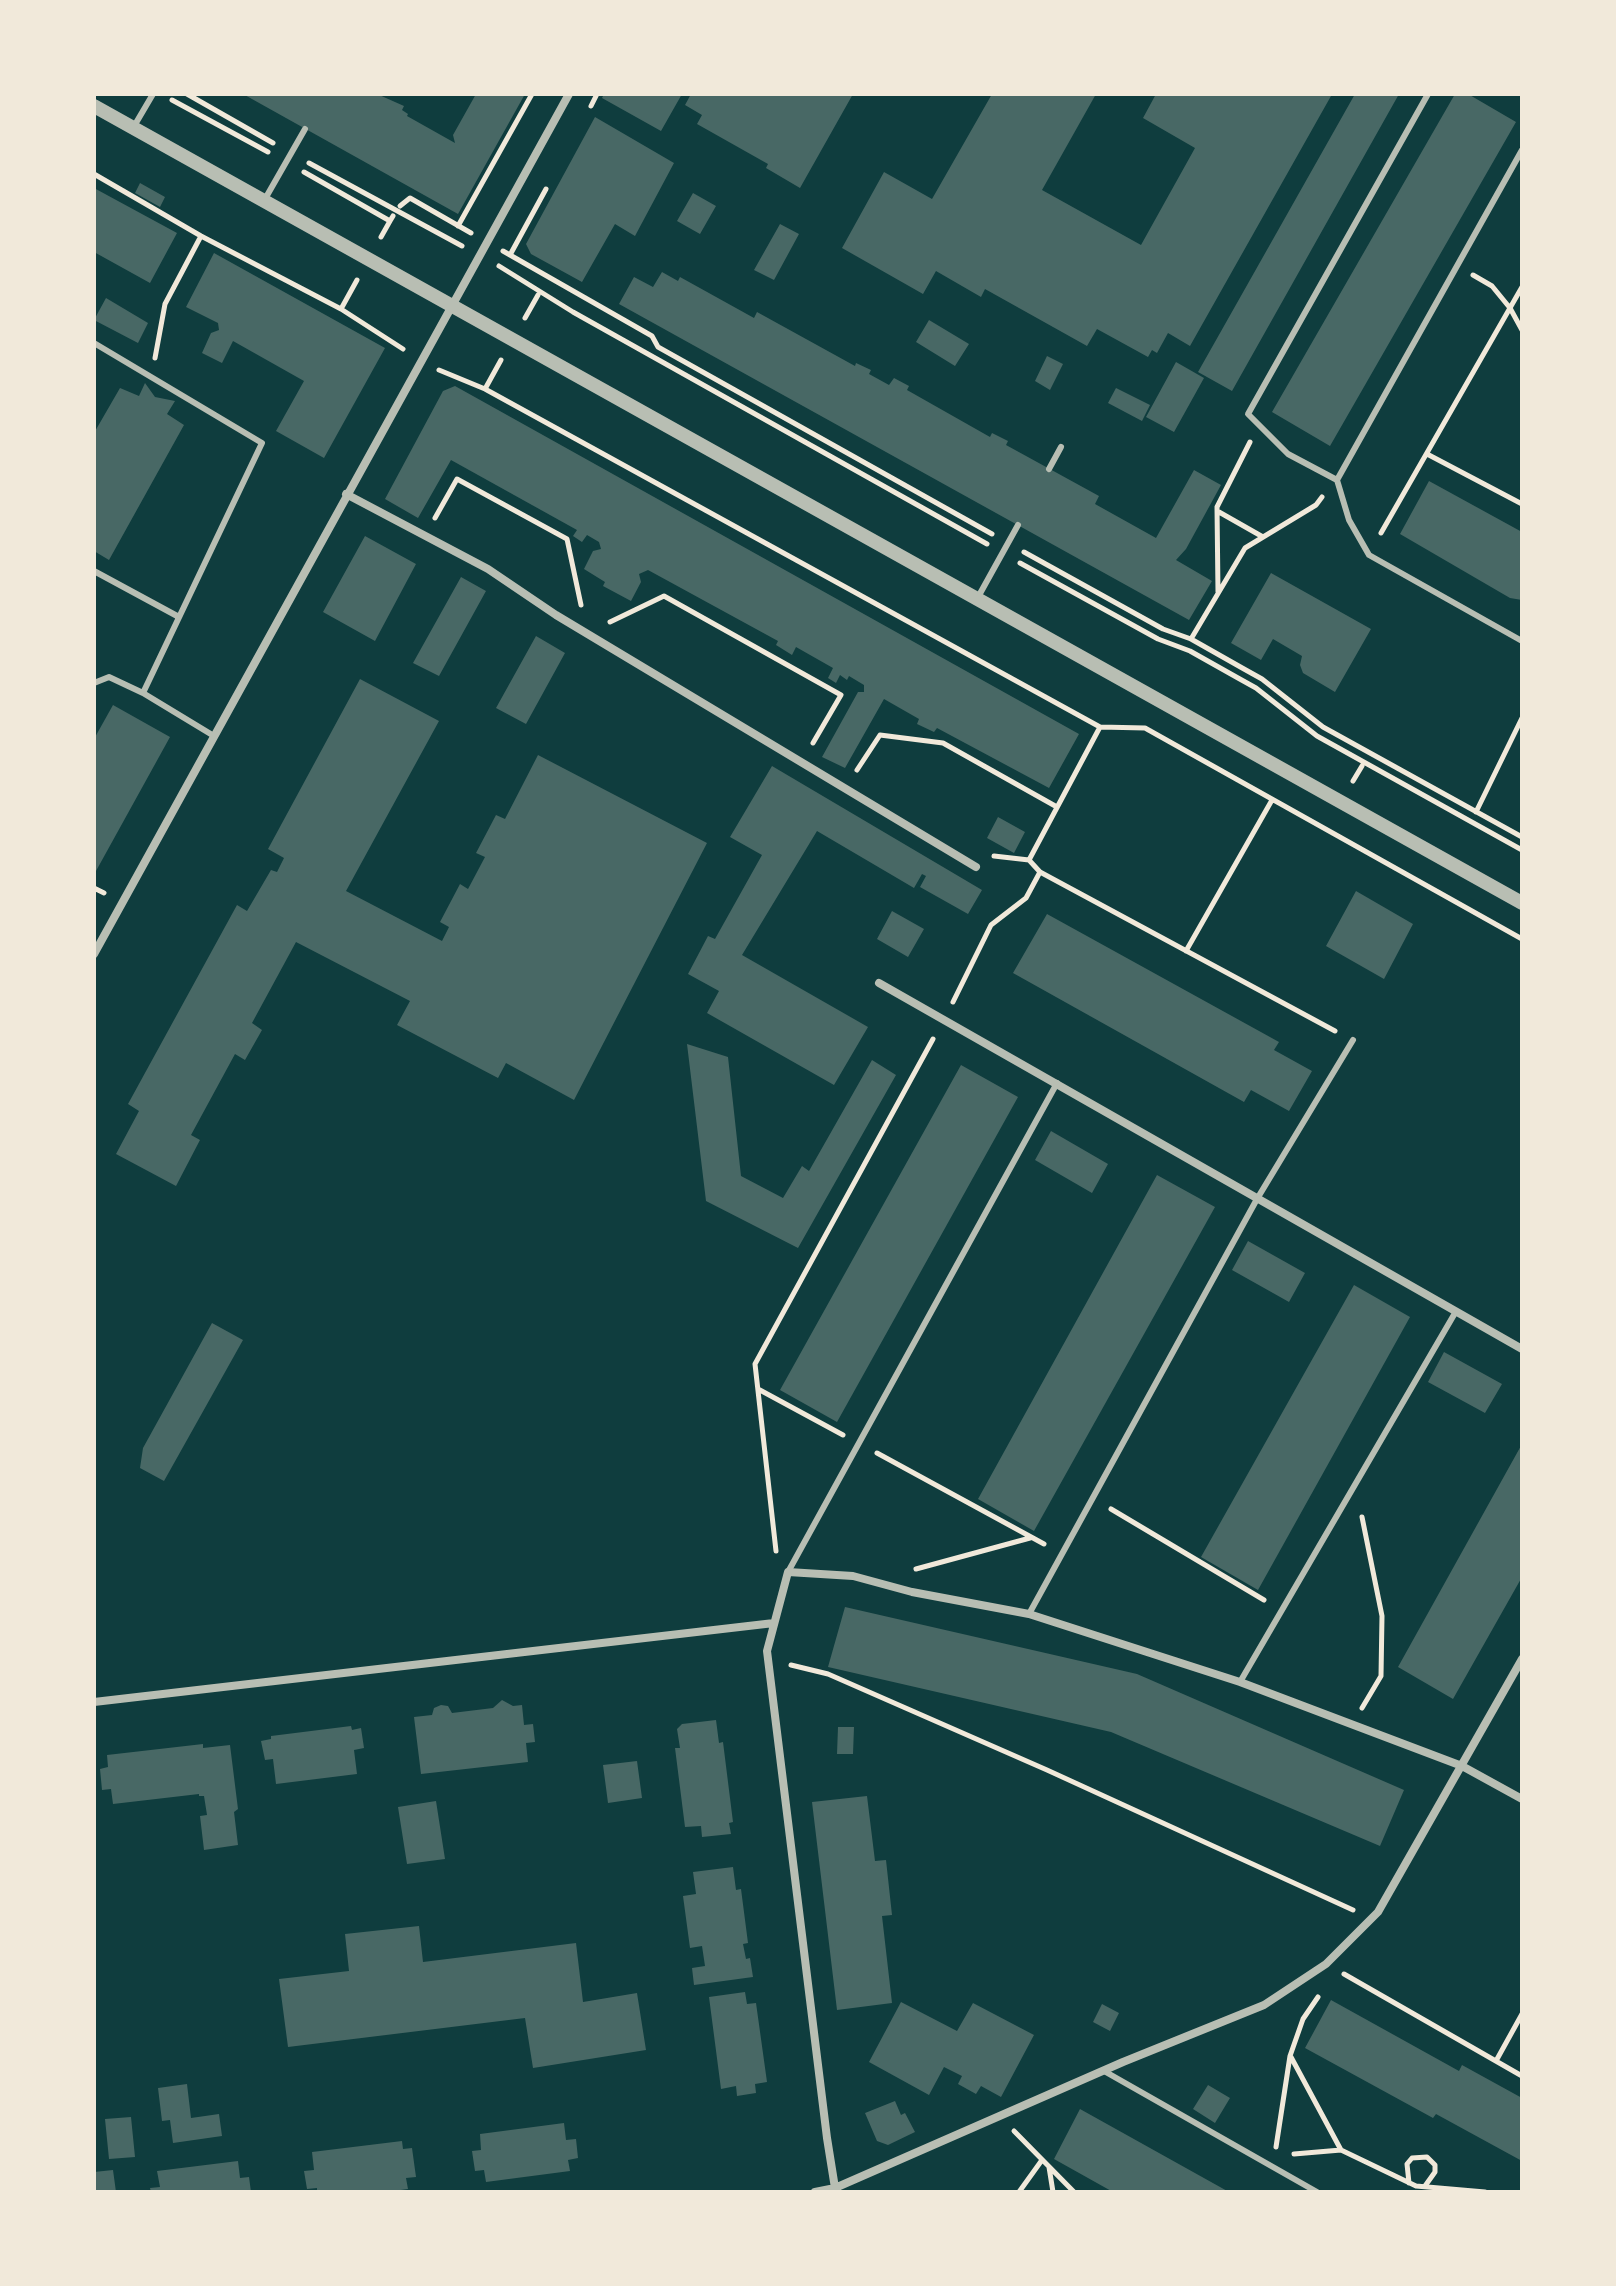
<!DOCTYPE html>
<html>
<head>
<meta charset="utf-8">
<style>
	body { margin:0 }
	#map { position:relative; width:1616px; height:2286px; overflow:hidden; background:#0f3d3e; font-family:Manrope,sans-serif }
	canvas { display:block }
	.frame { position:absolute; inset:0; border:96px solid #f1e9da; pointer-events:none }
</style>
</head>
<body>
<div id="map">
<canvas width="1616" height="2286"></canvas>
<div class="frame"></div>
</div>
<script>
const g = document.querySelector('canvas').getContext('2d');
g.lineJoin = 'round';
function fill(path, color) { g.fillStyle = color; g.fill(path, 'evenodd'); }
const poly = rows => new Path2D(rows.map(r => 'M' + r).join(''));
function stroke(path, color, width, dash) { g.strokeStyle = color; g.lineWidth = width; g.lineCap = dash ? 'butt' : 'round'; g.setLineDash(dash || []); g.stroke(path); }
fill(poly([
	[243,94,377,94,404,106,402,110,408,114,407,116,455,143,453,135,476,94,525,94,458,214],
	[604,94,682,94,661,131,602,98],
	[691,94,853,94,800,188,766,168,768,164,697,124,702,115,685,105],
	[992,94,1096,94,1042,190,1141,245,1195,148,1143,118,1156,94,1331,96,1190,346,1168,333,1157,353,1152,350,1148,357,1097,329,1087,346,985,289,981,297,936,271,923,294,842,248,884,172,932,199],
	[1355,94,1399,94,1232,391,1198,372],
	[1455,94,1468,94,1516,122,1330,446,1272,412],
	[595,117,674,163,635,236,615,224,582,282,531,254,526,244],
	[140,183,165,197,160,207,135,193],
	[94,188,177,233,150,283,94,252],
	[693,193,716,206,700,234,677,221],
	[780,224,799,234,774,280,754,270],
	[214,253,385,348,324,458,276,431,304,381,233,341,222,363,202,353,211,333,219,330,218,323,186,307],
	[662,272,678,281,680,277,754,318,757,312,855,366,856,363,871,370,869,374,889,385,894,378,909,386,907,390,990,437,992,433,1008,441,1006,445,1099,496,1095,504,1156,538,1194,470,1221,485,1186,549,1176,560,1212,581,1189,620,619,304,634,277,653,287],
	[106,298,148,323,138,343,94,320],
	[929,320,969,344,955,366,916,342],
	[1047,356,1063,364,1050,390,1035,381],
	[1176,362,1204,378,1174,432,1146,417],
	[145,383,155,397,175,401,167,414,184,425,109,560,94,551,94,433,120,388,139,396],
	[455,386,1079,734,1049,788,937,728,934,732,917,724,919,719,884,699,845,768,822,757,858,692,864,692,864,685,849,676,847,680,840,675,836,683,828,678,833,668,796,647,792,655,776,645,778,641,648,570,639,574,641,582,631,601,603,586,605,582,584,569,593,551,601,549,599,542,587,535,582,542,573,536,577,530,451,460,418,518,385,499,443,391],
	[1116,388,1150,405,1142,421,1108,403],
	[1429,481,1522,532,1522,600,1510,598,1400,534],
	[365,536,416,564,375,641,323,612],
	[1271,573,1371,629,1335,692,1303,673,1300,665,1302,656,1273,639,1261,660,1231,643],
	[461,577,486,591,439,676,413,663],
	[536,636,565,653,526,724,496,708],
	[360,679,439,721,346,891,442,941,449,927,440,922,460,884,468,889,485,857,476,853,496,815,505,819,538,755,707,843,574,1100,506,1063,498,1078,397,1025,410,1001,296,942,252,1023,262,1030,245,1060,235,1054,191,1135,200,1140,176,1186,116,1154,139,1111,128,1104,237,905,247,911,271,870,277,872,284,858,268,849],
	[113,705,170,737,96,871,94,870,94,739],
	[772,766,982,890,968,914,920,887,926,876,922,874,914,888,817,831,742,955,868,1027,834,1085,707,1013,719,991,688,974,708,936,715,939,762,855,730,837],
	[998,817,1025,832,1014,853,987,838],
	[1356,891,1413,924,1384,979,1326,946],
	[892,911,924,929,908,957,877,939],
	[1047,914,1279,1042,1274,1050,1312,1071,1289,1111,1251,1090,1244,1102,1013,973],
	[687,1044,728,1057,741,1176,783,1198,802,1166,809,1171,872,1060,896,1075,798,1248,706,1201],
	[961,1065,1018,1097,837,1422,780,1390],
	[1051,1131,1108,1164,1092,1193,1035,1160],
	[1157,1175,1215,1207,1034,1531,978,1499],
	[1248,1241,1305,1273,1289,1302,1232,1270],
	[1354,1285,1410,1317,1258,1590,1201,1557],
	[212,1323,243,1340,164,1481,140,1468,143,1448],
	[1444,1352,1502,1384,1485,1413,1428,1382],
	[1522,1444,1522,1577,1453,1699,1398,1667],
	[845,1607,1137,1674,1404,1790,1380,1846,1111,1732,828,1667],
	[502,1700,513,1706,522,1705,524,1725,533,1724,535,1742,526,1743,528,1762,421,1774,414,1717,432,1715,434,1708,441,1705,448,1706,452,1713,493,1708],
	[716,1720,719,1743,723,1742,733,1822,729,1823,731,1834,702,1837,701,1826,685,1827,675,1748,680,1748,677,1729,682,1724],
	[351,1726,352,1730,361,1728,364,1748,354,1750,357,1774,276,1784,273,1759,265,1760,261,1741,271,1739,271,1736],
	[838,1727,854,1727,853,1754,837,1754],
	[203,1744,203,1748,230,1745,238,1809,234,1812,238,1845,204,1850,200,1816,207,1815,204,1796,199,1796,199,1794,113,1804,111,1789,102,1790,100,1769,108,1767,107,1755],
	[637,1761,642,1798,608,1803,603,1765],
	[867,1796,875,1861,886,1860,892,1915,882,1916,892,2003,837,2010,812,1802],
	[436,1801,445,1859,407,1864,398,1807],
	[733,1867,736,1890,741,1889,748,1943,743,1944,746,1959,750,1958,753,1977,694,1985,692,1968,705,1966,702,1946,690,1948,683,1896,696,1894,693,1872],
	[419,1926,423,1962,576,1943,583,2002,637,1993,646,2050,533,2068,525,2018,288,2047,279,1979,349,1971,345,1934],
	[745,1992,747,2004,756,2003,767,2082,755,2084,756,2093,737,2096,736,2086,721,2089,709,1997],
	[1331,2000,1459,2071,1462,2065,1522,2098,1522,2161,1436,2114,1433,2118,1305,2048],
	[901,2002,957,2031,973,2003,1034,2035,1001,2097,981,2086,976,2094,958,2084,962,2076,944,2067,929,2095,869,2062],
	[1102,2004,1119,2013,1110,2031,1093,2022],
	[187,2084,191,2118,219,2114,222,2136,173,2143,170,2120,162,2121,158,2088],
	[1208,2085,1230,2098,1215,2123,1193,2109],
	[895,2101,901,2115,905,2113,915,2132,888,2145,877,2141,865,2113],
	[1080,2109,1229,2192,1113,2192,1054,2159],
	[131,2117,135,2157,109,2159,105,2119],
	[564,2123,566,2140,576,2139,578,2158,568,2160,570,2171,486,2182,484,2170,475,2171,472,2151,481,2150,480,2134],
	[402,2141,403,2149,412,2148,416,2177,406,2178,408,2189,386,2192,317,2192,317,2188,307,2189,304,2171,314,2170,312,2152],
	[238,2161,240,2178,249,2177,251,2192,151,2192,150,2188,160,2187,157,2171],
	[113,2170,116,2192,94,2192,94,2172]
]), '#486865');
stroke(poly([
	[187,94,273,143],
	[172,100,268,152],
	[591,106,597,94],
	[309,163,462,246],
	[304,172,390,221,393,216],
	[94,174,201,236,341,309,403,349],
	[400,206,410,198,471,233],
	[458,226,532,94],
	[381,237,390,221],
	[503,251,652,336,658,347,992,534],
	[510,255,546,189],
	[499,266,573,312,987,544],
	[1473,275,1492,286,1510,308,1522,330],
	[341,309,357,280],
	[525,318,538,295],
	[155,358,165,304,201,236],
	[439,370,485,389,1100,727,1145,728,1522,939],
	[485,389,501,360],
	[1427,454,1522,504],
	[1219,512,1263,537],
	[435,518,457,479,567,539,581,605],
	[1381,533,1522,287],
	[1024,552,1163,629,1191,639,1244,669,1262,679,1323,727,1522,837],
	[1020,563,1158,639,1190,651,1238,678,1256,688,1317,736,1522,850],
	[1218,592,1217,507,1250,442],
	[610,622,664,596,841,695,813,743],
	[1191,639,1245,548,1316,505,1322,497],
	[857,770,880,735,943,743,1057,807],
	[1353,781,1362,766],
	[1476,812,1522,718],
	[994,856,1029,860],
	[1040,872,1335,1031],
	[94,888,104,893],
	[1186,951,1272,800],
	[953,1002,991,925,1026,898,1040,872,1029,860,1100,727],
	[758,1389,843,1435],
	[877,1453,1044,1544],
	[1111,1509,1264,1600],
	[1362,1517,1382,1616,1381,1676,1362,1708],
	[776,1551,755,1364,933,1039],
	[916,1569,1030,1538],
	[791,1665,828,1674,1047,1770,1353,1910],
	[1344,1974,1522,2076],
	[1291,2057,1341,2150],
	[1496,2061,1522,2014],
	[1014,2131,1074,2192],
	[1276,2147,1290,2056,1303,2019,1318,1997],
	[1294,2154,1341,2150,1416,2186,1485,2192],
	[1049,2167,1053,2192],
	[1409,2183,1407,2164,1412,2158,1427,2157,1435,2165,1435,2172,1425,2186],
	[1019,2192,1042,2160]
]), '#f1e9da', 5);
stroke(poly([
	[1428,94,1248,414,1288,454,1337,480,1349,520,1369,555,1522,641],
	[133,128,153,94],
	[265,199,305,129],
	[94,343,262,443,143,693],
	[1049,469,1061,447],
	[1337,480,1522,150],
	[94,571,179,617],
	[977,599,1018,525],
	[94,683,109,677,143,693,214,736],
	[788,1572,1057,1083],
	[1029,1614,1257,1199,1353,1040],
	[1240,1682,1455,1313],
	[1104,2071,1317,2192]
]), '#b8beb3', 6);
stroke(poly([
	[346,494,488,569,556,615,976,867],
	[94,954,569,94],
	[879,983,1522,1349],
	[94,1702,774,1623],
	[835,2188,827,2138,767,1651,788,1572,853,1576,912,1592,1029,1614,1240,1682,1462,1766,1522,1799],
	[815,2192,835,2188,1123,2062,1264,2005,1326,1964,1378,1912,1522,1659]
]), '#b8beb3', 8);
stroke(poly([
	[94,106,1522,903]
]), '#b8beb3', 14);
</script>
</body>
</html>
